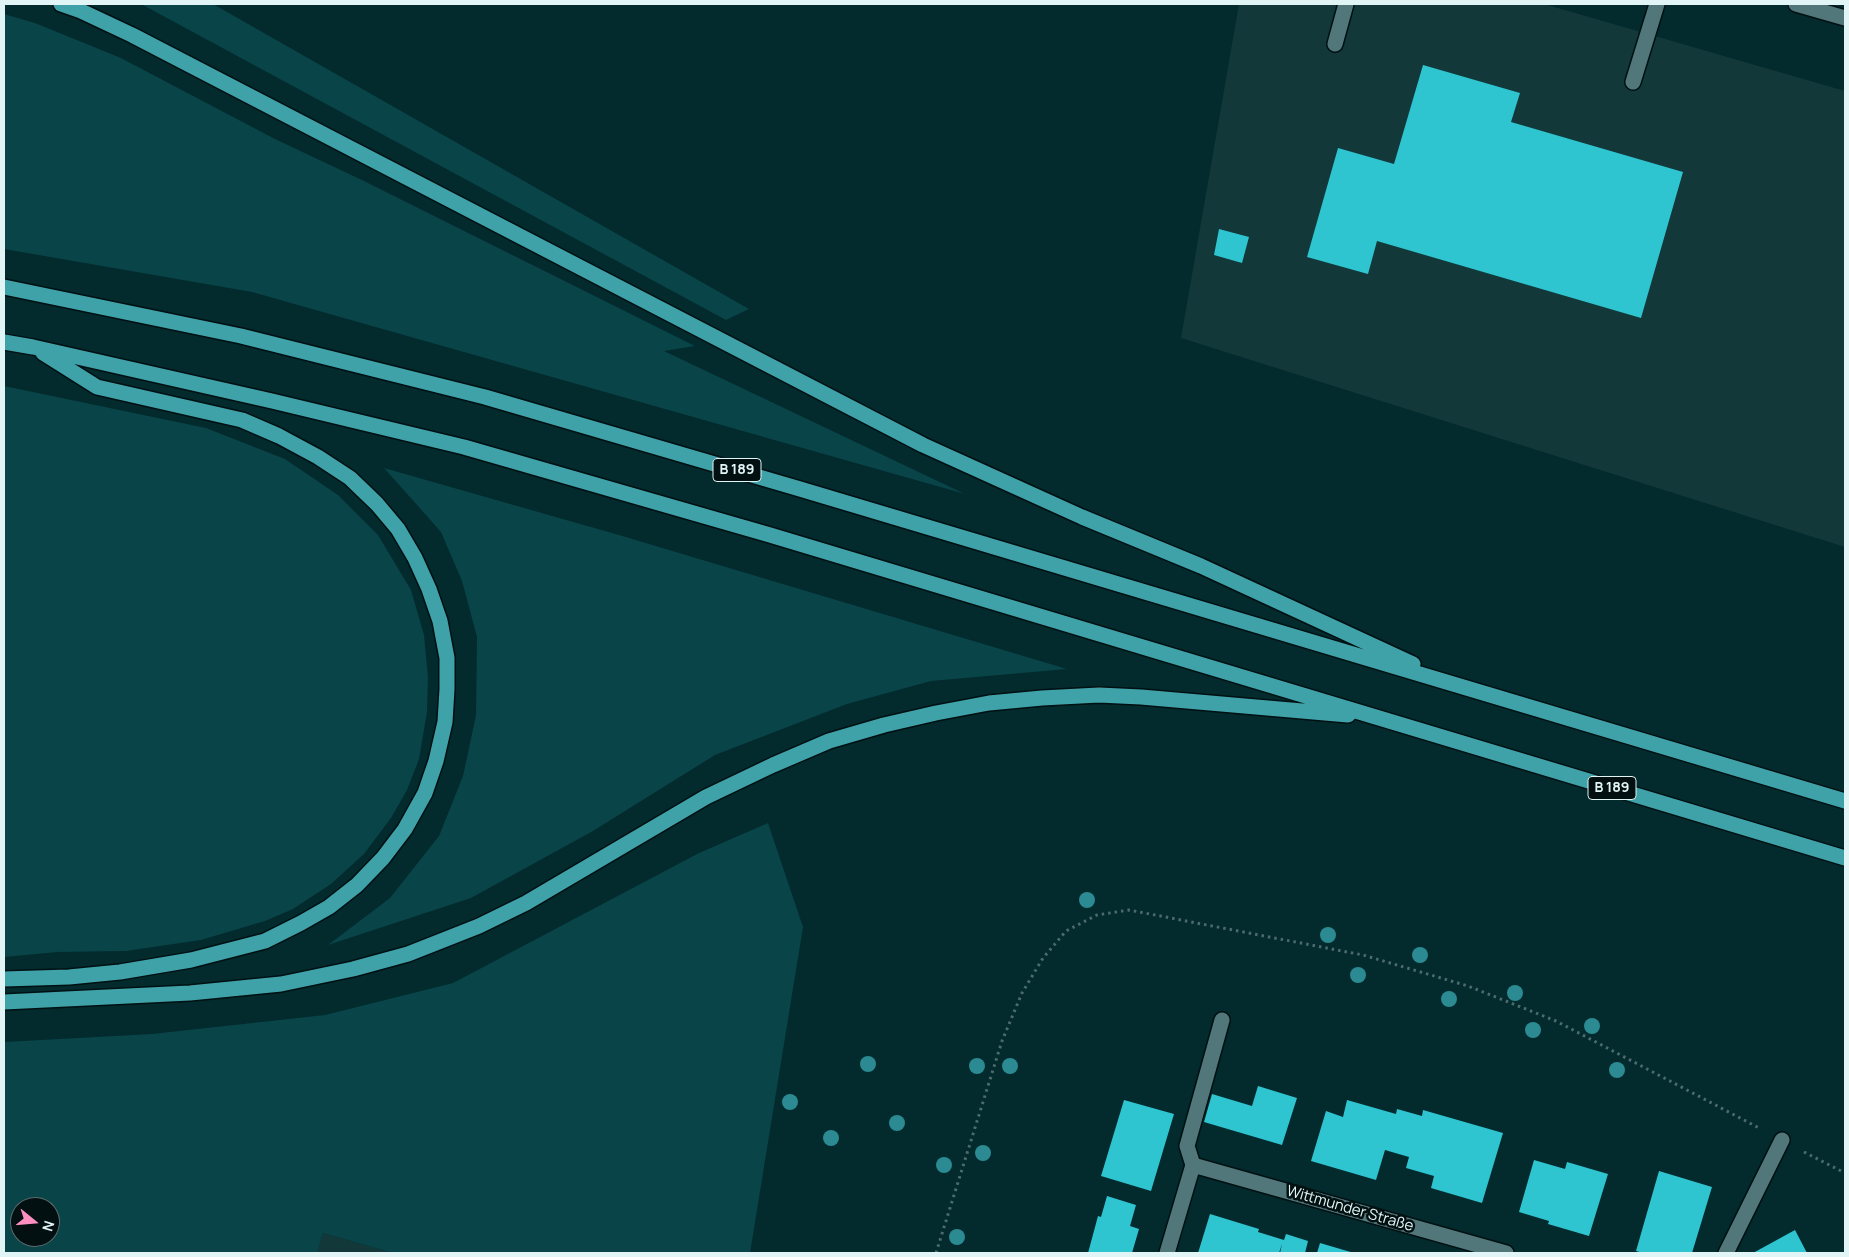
<!DOCTYPE html>
<html>
<head>
<meta charset="utf-8">
<style>
	body { margin:0 }
	#map { position:relative; width:1849px; height:1257px; overflow:hidden; background:#032a2d; font-family:Manrope,sans-serif }
	canvas { display:block }
	.frame { position:absolute; inset:0; border:5px solid #e1f5f6; pointer-events:none }
	.north { position:absolute; left:10px; top:1197px; width:50px; height:50px; box-sizing:border-box; background:#031011; border:1px solid #5c6c6d; border-radius:50%; rotate:107deg; font-size:14px; font-weight:700; line-height:20px; text-align:center; color:#e1f5f6 }
	.north::after { content:''; display:block; margin:auto; width:18px; height:22px; background:#fd8ec0; clip-path:polygon(50% 0,100% 100%,50% 72%,0 100%) }
</style>
</head>
<body>
<div id="map">
<canvas width="1849" height="1257"></canvas>
<div class="frame"></div>
<div class="north">N</div>
</div>
<script>
const g = document.querySelector('canvas').getContext('2d');
g.lineJoin = 'round';
function fill(path, color) { g.fillStyle = color; g.fill(path, 'evenodd'); }
const poly = rows => new Path2D(rows.map(r => 'M' + r).join(''));
function stroke(path, color, width, dash) { g.strokeStyle = color; g.lineWidth = width; g.lineCap = dash ? 'butt' : 'round'; g.setLineDash(dash || []); g.stroke(path); }
function write(font, color, halo, rows, align = 'center') {
  g.font = font + ' Manrope,sans-serif'; g.lineWidth = 5; g.setLineDash([]); g.textBaseline = 'middle'; g.strokeStyle = halo; g.fillStyle = color; for (const [text, x, y, turn = 0] of rows) {
    g.save(); g.translate(x, y); g.rotate((+turn || 0) * Math.PI / 180); g.textAlign = isNaN(turn) ? turn : align; if (halo) g.strokeText(text, 0, 0); g.fillText(text, 0, 0); g.restore();
  }
}
fill(poly([
	[1239,4,1544,4,1845,91,1845,547,1181,338],
	[323,1233,393,1253,317,1253]
]), '#13383a');
fill(poly([
	[141,4,213,4,749,309,726,320],
	[4,14,35,23,121,58,275,139,364,181,695,346,664,351,965,494,252,292,4,249],
	[4,386,206,428,285,459,338,495,378,535,411,590,424,635,428,678,427,712,419,759,407,790,391,818,364,854,331,884,293,909,265,921,201,940,126,951,58,952,4,957],
	[384,468,619,535,1067,669,931,681,847,704,715,755,593,831,471,898,328,945,390,898,439,836,463,776,476,715,477,637,462,581,441,532],
	[768,823,803,927,750,1253,393,1253,323,1233,317,1253,4,1253,4,1042,152,1034,325,1015,453,983,699,853],
	[20,1207,50,1207,50,1237,20,1237]
]), '#084448');
fill(poly([
	[1423,65,1520,93,1511,122,1683,172,1641,318,1377,241,1368,274,1307,257,1338,148,1394,164],
	[1219,229,1249,237,1242,263,1214,255],
	[1258,1086,1297,1098,1282,1145,1204,1122,1212,1094,1252,1106],
	[1124,1100,1174,1114,1151,1191,1101,1176],
	[1347,1100,1396,1114,1397,1109,1422,1116,1423,1110,1503,1133,1482,1203,1431,1188,1434,1176,1406,1168,1409,1157,1385,1150,1376,1180,1311,1161,1326,1111,1343,1117],
	[1534,1160,1565,1169,1567,1162,1608,1174,1589,1236,1548,1224,1549,1221,1519,1212],
	[1659,1171,1712,1187,1692,1253,1643,1253,1636,1251],
	[1107,1196,1136,1205,1130,1226,1139,1229,1132,1253,1088,1253,1098,1216,1101,1217],
	[1210,1214,1259,1229,1258,1232,1284,1240,1286,1234,1308,1241,1305,1253,1280,1253,1282,1244,1279,1253,1198,1253],
	[1795,1230,1807,1253,1753,1253],
	[1320,1243,1354,1253,1317,1253]
]), '#2ec5d0');
const service = poly([
	[1335,44,1346,4],
	[1633,82,1657,4],
	[1193,1165,1187,1146,1222,1020],
	[1726,1253,1782,1140]
]);
const minor = poly([
	[1796,4,1845,18],
	[1167,1253,1193,1165,1506,1253]
]);
const trunk = poly([
	[61,4,81,11,132,35,923,445,1082,517,1201,566,1413,664],
	[4,287,241,336,485,397,800,489,1845,801],
	[4,342,33,347,272,401,464,447,770,535,1845,858],
	[4,979,69,977,120,972,191,960,265,941,301,923,329,907,357,885,383,858,405,829,425,793,436,761,445,722,447,689,447,658,440,621,429,589,415,558,398,529,377,504,350,478,318,457,279,436,242,420,97,387,43,353],
	[4,1002,190,993,281,984,353,969,408,954,479,926,526,903,706,797,773,765,829,741,884,725,936,713,989,703,1042,698,1099,695,1141,697,1348,715]
]);
stroke(service, '#001113', 18);
stroke(minor, '#001113', 18);
stroke(trunk, '#001113', 18);
stroke(poly([
	[1804,1152,1845,1173],
	[936,1253,1002,1041,1022,993,1043,958,1066,931,1097,915,1129,910,1363,955,1468,986,1556,1021,1761,1129]
]), '#4b6b6e', 3, [2.5, 4]);
stroke(service, '#52777a', 15);
stroke(minor, '#52777a', 15);
stroke(trunk, '#40a2a9', 15);
g.fillStyle = '#2b8a92';
for (const [x, y] of [
	[1087,900],
	[1328,935],
	[1420,955],
	[1358,975],
	[1515,993],
	[1449,999],
	[1592,1026],
	[1533,1030],
	[868,1064],
	[977,1066],
	[1010,1066],
	[1617,1070],
	[790,1102],
	[897,1123],
	[831,1138],
	[983,1153],
	[944,1165],
	[957,1237]
]) { g.beginPath(); g.arc(x, y, 8, 0, 2 * Math.PI); g.fill(); }
for (const [x, y, w] of [
	[737,470,48],
	[1612,788,48]
]) { const box = new Path2D(); box.roundRect(x - w / 2, y - 11.5, w, 23, 4); g.fillStyle = '#031011'; g.fill(box); stroke(box, '#e1f5f6', 1); }
write('bold 14px', '#e1f5f6', null, [
	["B 189",737,470],
	["B 189",1612,788]
]);
write('15px', '#e1f5f6', '#031011', [
	["Wittmunder Straße",1350,1209,16]
]);
</script>
</body>
</html>
